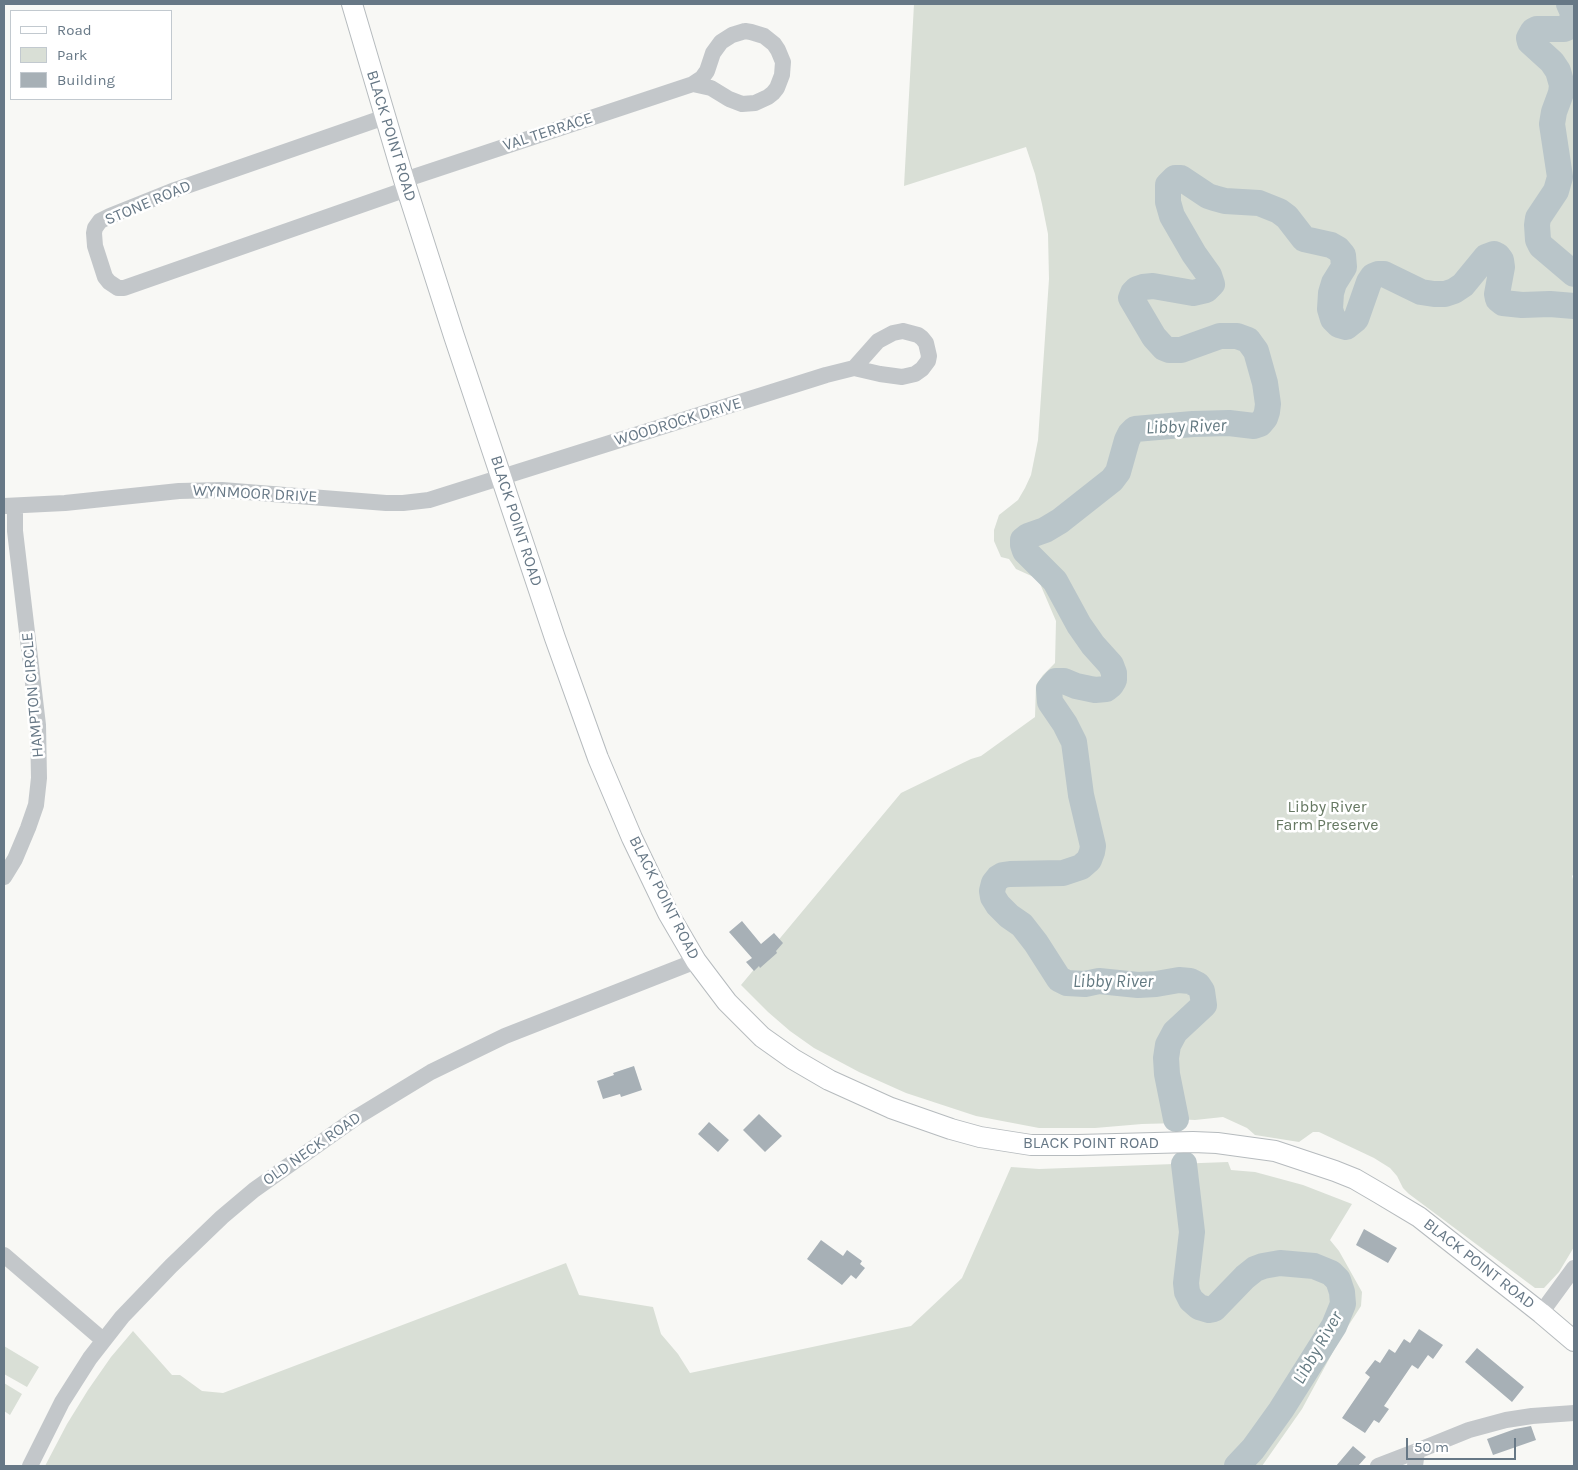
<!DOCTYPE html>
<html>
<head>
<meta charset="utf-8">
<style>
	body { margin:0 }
	#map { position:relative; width:1578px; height:1470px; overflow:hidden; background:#f8f8f5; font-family:Karla,sans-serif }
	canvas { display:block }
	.frame { position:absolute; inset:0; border:5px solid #677886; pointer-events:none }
	.legend { position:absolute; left:10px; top:10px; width:162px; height:90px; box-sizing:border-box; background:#fff; border:1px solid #c2c9cf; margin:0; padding:6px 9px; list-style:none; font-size:15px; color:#677886 }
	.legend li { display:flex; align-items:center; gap:10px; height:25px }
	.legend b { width:25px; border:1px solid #c2c9cf }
	.scale { position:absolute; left:1406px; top:1438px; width:110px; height:22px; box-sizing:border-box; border:2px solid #677886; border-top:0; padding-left:6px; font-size:15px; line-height:18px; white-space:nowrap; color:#677886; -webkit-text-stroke:4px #fff; paint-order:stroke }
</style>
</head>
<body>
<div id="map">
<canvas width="1578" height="1470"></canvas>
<div class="frame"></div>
<ul class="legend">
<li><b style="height:6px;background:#fff"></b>Road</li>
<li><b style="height:14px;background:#d9dfd6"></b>Park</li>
<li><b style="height:14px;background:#a7b0b6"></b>Building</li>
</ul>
<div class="scale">50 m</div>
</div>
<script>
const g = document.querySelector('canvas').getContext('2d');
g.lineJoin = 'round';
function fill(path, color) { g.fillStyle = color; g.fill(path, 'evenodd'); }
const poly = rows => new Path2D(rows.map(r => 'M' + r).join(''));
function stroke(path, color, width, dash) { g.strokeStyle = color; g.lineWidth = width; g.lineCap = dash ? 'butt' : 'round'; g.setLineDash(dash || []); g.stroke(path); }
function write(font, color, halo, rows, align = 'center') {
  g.font = font + ' Karla,sans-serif'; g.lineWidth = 5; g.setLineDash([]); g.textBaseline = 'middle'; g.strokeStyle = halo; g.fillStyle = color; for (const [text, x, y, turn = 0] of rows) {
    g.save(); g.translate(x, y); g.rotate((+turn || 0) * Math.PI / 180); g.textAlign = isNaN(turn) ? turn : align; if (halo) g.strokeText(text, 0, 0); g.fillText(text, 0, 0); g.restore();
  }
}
fill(poly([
	[914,4,1574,4,1574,874,1572,876,1574,882,1574,1247,1559,1272,1544,1288,1535,1288,1409,1194,1403,1188,1397,1176,1390,1168,1374,1158,1319,1132,1313,1132,1299,1142,1255,1135,1247,1128,1223,1117,1195,1120,1175,1119,1180,1123,1142,1124,1095,1128,1039,1128,976,1116,906,1093,859,1072,814,1048,790,1031,768,1012,741,985,901,793,971,759,981,756,1035,717,1036,685,1043,675,1055,663,1056,621,1038,579,1016,569,1009,559,1001,557,994,541,994,530,999,515,1018,500,1025,488,1031,475,1038,440,1049,279,1048,234,1042,204,1035,174,1026,147,904,186],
	[1228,1162,1231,1170,1255,1172,1303,1185,1352,1204,1330,1240,1339,1251,1362,1292,1361,1306,1341,1337,1302,1409,1262,1466,45,1466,67,1424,88,1390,111,1357,133,1331,172,1375,180,1375,202,1391,223,1393,566,1263,579,1295,653,1307,661,1334,678,1354,690,1373,911,1326,962,1278,1011,1167,1039,1169],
	[4,1346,39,1367,27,1387,4,1374],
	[4,1383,22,1394,10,1415,4,1411]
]), '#d9dfd6');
stroke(poly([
	[1571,26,1574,26]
]), '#b9c5c9', 4.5);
stroke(poly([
	[1569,4,1573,13,1571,26,1564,29,1537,29,1533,31,1529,38,1530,42,1552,62,1558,71,1562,85,1561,93,1554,112,1552,124,1560,177,1556,191,1538,218,1537,225,1538,240,1541,246,1574,274],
	[1176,1119,1167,1074,1166,1058,1168,1045,1175,1032,1204,1005,1202,991,1198,985,1190,981,1179,980,1156,984,1138,985,1099,981,1085,984,1067,983,1059,979,1036,943,1022,925,1009,916,998,905,993,897,992,891,994,883,998,878,1003,875,1010,874,1063,873,1081,867,1089,860,1092,852,1093,846,1081,795,1074,742,1065,724,1050,702,1049,689,1056,681,1064,681,1076,686,1095,690,1106,689,1111,685,1114,680,1114,673,1111,665,1093,645,1079,625,1055,581,1025,551,1023,545,1023,540,1028,536,1045,530,1060,521,1112,480,1118,472,1127,440,1130,434,1135,429,1193,424,1229,423,1254,426,1260,424,1265,418,1267,412,1268,404,1265,383,1256,351,1248,340,1237,336,1220,336,1181,350,1169,350,1164,348,1154,337,1131,298,1133,293,1137,289,1143,287,1153,286,1193,293,1206,290,1212,284,1209,275,1194,254,1172,216,1168,202,1168,185,1175,178,1181,178,1208,196,1214,198,1225,201,1259,203,1279,211,1287,217,1304,239,1331,245,1338,249,1343,255,1344,267,1334,283,1331,293,1330,309,1333,319,1339,325,1346,327,1356,319,1369,282,1373,276,1378,274,1384,274,1421,292,1434,294,1445,294,1454,291,1463,285,1486,257,1494,254,1498,256,1501,260,1502,267,1497,294,1498,299,1503,303,1522,305,1550,304,1574,306],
	[1184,1164,1192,1232,1186,1283,1187,1292,1191,1300,1199,1307,1209,1310,1214,1309,1245,1277,1255,1269,1263,1266,1280,1263,1314,1266,1331,1273,1338,1280,1342,1292,1343,1304,1334,1326,1281,1410,1253,1449,1237,1466]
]), '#b9c5c9', 26);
fill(poly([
	[742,921,761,944,774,933,783,943,776,951,777,953,760,968,759,966,754,971,746,962,752,958,729,932],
	[634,1066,642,1090,621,1097,620,1094,603,1099,597,1081,614,1075,613,1073],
	[759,1114,782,1136,765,1152,743,1130],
	[709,1122,729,1140,718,1152,698,1134],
	[1364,1229,1397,1248,1388,1263,1356,1245],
	[821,1240,843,1256,847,1250,862,1261,860,1264,865,1268,856,1279,851,1275,842,1285,807,1259],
	[1419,1329,1443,1345,1433,1359,1428,1355,1418,1369,1412,1365,1384,1406,1389,1409,1379,1423,1374,1420,1365,1433,1342,1418,1370,1377,1365,1373,1375,1360,1380,1363,1389,1349,1395,1353,1404,1339,1410,1343],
	[1477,1348,1524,1387,1512,1402,1465,1362],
	[1531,1426,1536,1440,1493,1455,1487,1439,1515,1429],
	[1353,1446,1366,1457,1358,1466,1336,1466]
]), '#a7b0b6');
const major = poly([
	[352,4,404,180,454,336,555,638,598,758,632,838,668,913,696,961,727,1002,762,1037,793,1059,829,1080,891,1108,951,1129,980,1137,1031,1145,1078,1145,1193,1142,1217,1143,1275,1151,1335,1171,1355,1179,1379,1193,1419,1217,1541,1313,1574,1341]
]);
stroke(major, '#b6bbbe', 22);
stroke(poly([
	[745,31,751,32,764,36,774,44,778,50,783,62,782,75,777,88,773,93,768,97,755,103,742,104,729,99,711,88,693,84,702,78,707,71,713,53,721,42,732,35,745,31],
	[385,117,175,190,110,216,100,221,95,228,94,233,95,246,105,277,109,282,118,288,124,288,407,189],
	[404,180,693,84],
	[903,331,918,335,922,338,926,343,929,356,928,361,922,369,915,374,902,377,880,374,854,368,878,341,893,333,903,331],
	[4,506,65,503,179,491,222,490,386,503,403,503,429,500,826,375,854,368],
	[4,877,15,859,28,828,36,805,39,778,38,725,15,531,15,506],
	[4,1255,103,1340],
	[1541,1313,1574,1268],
	[1417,1451,1469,1430,1506,1420,1532,1416,1574,1413],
	[30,1466,62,1402,90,1358,122,1317,171,1266,222,1217,254,1190,357,1117,431,1072,505,1036,696,961],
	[1378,1466,1417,1451,1415,1466]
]), '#c3c7ca', 16);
stroke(major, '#fff', 20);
write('16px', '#677886', '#fff', [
	["VAL TERRACE",548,132,-18],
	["BLACK POINT ROAD",391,136,73],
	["STONE ROAD",148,203,-23],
	["WOODROCK DRIVE",678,422,-17],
	["WYNMOOR DRIVE",255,494,3],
	["BLACK POINT ROAD",516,521,72],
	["HAMPTON CIRCLE",33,695,-95],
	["BLACK POINT ROAD",664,898,63],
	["BLACK POINT ROAD",1091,1143],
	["OLD NECK ROAD",312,1149,-35],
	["BLACK POINT ROAD",1479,1264,38]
]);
write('16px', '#667862', '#fff', [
	["Libby River",1327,807],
	["Farm Preserve",1327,825]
]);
write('italic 18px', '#637981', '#fff', [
	["Libby River",1186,427,-2],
	["Libby River",1113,982],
	["Libby River",1318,1348,-60]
]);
</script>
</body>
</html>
